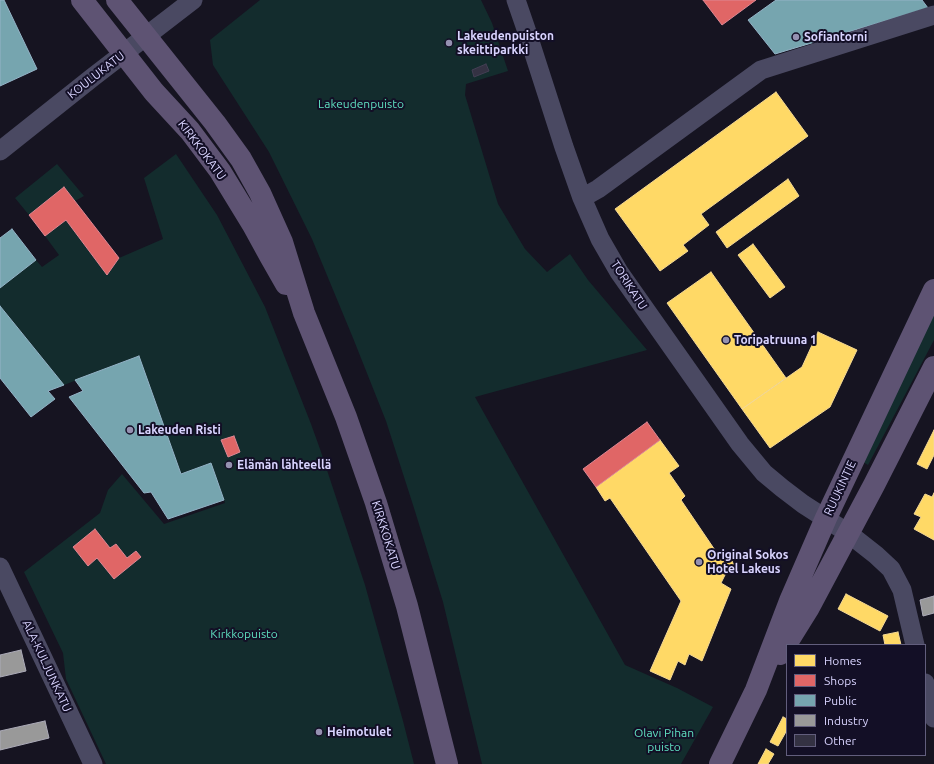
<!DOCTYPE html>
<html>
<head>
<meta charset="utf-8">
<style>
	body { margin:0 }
	#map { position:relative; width:934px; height:764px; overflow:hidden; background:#161421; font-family:Ubuntu,sans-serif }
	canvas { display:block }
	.legend { position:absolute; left:786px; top:644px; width:140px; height:112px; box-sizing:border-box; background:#130f26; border:1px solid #625e7d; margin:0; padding:5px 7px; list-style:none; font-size:12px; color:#d9d4ff }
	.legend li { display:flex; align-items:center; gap:8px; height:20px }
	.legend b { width:20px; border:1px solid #625e7d }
</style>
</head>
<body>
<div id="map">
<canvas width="934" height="764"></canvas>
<ul class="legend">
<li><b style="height:11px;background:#ffd966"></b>Homes</li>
<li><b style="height:11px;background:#e06666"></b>Shops</li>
<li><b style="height:11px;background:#76a5af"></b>Public</li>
<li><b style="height:11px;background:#999"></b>Industry</li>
<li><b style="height:11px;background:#343243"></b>Other</li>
</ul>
</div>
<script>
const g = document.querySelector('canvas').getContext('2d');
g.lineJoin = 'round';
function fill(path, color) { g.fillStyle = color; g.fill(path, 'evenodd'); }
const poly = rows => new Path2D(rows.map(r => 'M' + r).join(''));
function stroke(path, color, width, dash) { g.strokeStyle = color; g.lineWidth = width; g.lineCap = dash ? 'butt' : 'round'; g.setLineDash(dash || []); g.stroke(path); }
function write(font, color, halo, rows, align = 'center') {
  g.font = font + ' Ubuntu,sans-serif'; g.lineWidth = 4; g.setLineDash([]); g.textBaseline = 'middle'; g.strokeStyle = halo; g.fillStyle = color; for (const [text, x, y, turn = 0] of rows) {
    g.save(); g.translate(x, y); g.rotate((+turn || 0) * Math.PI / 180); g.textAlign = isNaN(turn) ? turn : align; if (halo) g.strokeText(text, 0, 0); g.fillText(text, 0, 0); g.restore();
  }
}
fill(poly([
	[260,0,481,0,492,23,508,71,466,84,465,95,498,204,525,249,547,272,570,254,588,280,647,350,475,397,625,665,677,688,713,707,681,764,482,764,443,602,414,508,386,421,353,338,312,239,269,152,213,65,210,40],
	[176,154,217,215,265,307,311,424,320,449,365,585,403,721,414,764,106,764,66,679,63,653,24,572,100,513,108,490,122,474,164,524,225,503,211,463,181,474,139,356,64,385,0,306,0,288,36,260,42,267,59,255,45,236,66,220,107,275,119,258,163,239,144,178],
	[57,164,84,196,75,201,64,187,29,215,15,198],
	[934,311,934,340,868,465,863,462]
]), '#132c2d');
const homes = poly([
	[776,92,808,136,701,214,709,225,683,245,688,251,660,271,615,209,776,92],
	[788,179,799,196,727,248,716,232,788,179],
	[753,244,785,287,770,298,738,255,753,244],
	[711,272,786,378,742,409,667,303,711,272],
	[818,332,857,350,830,407,770,448,742,409,802,367,818,332],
	[934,430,934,455,927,469,917,464,934,430],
	[660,440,679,466,669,473,685,496,681,500,721,559,729,555,735,567,727,571,721,583,731,589,702,661,689,654,685,665,678,661,670,680,650,671,681,601,610,498,605,501,596,487,660,440],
	[934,493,934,540,914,529,921,517,914,514,925,494,932,497,934,493],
	[846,594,888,616,880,631,838,609,846,594],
	[898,632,901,645,885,645,883,635,898,632],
	[783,717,787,719,787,730,778,746,770,742,783,717],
	[766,749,774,754,768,764,758,764,766,749]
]);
fill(homes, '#ffd966');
stroke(homes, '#f4d894', 1);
const shops = poly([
	[703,0,756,0,722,25,703,0],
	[64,187,119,258,107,275,66,220,45,236,29,215,64,187],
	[647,422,660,440,596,487,583,469,647,422],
	[234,436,240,452,228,457,221,440,234,436],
	[95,529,110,548,116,544,127,558,136,551,141,557,114,579,97,558,88,566,73,547,95,529]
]);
fill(shops, '#e06666');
stroke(shops, '#de8794', 1);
const public = poly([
	[0,0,4,0,37,69,0,86,0,0],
	[776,0,922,0,928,8,775,54,748,20,776,0],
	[12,229,36,260,0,288,0,238,12,229],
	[0,306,64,385,48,391,55,399,31,417,0,378,0,306],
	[139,356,181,474,211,463,224,500,168,519,151,492,144,493,69,397,83,391,75,380,139,356]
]);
fill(public, '#76a5af');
stroke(public, '#94b3c7', 1);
const industry = poly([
	[934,596,934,613,923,616,920,600,934,596],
	[21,650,26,671,0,677,0,655,21,650],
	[45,721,49,738,0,750,0,731,45,721]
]);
fill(industry, '#999');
stroke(industry, '#acabb8', 1);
const building = poly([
	[486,64,489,71,474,77,472,70,486,64]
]);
fill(building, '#343243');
stroke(building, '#433f54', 1);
stroke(poly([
	[516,0,526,29,564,147,582,198,600,239,619,272,740,444,764,473,782,488,803,504,848,533,876,555,891,569,902,590,915,645],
	[0,151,93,77,193,0],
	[582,198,598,189,761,70,934,15],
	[0,567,93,764],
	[925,683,934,718]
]), '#4a4962', 19);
stroke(poly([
	[82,0,154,92,190,131,220,171,253,225,270,256,286,284],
	[117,0,215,123,241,159,260,193,282,242,304,313,346,417,376,503,407,606,447,764],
	[780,654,808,609,874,485,934,367],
	[720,764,756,690,790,601,826,518,934,290]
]), '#5e5373', 22);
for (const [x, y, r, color] of [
	[796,37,4,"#9591b1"],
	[449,43,4,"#9591b1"],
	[726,340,4,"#9591b1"],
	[130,430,4,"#9591b1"],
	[229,465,4,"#9591b1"],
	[699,562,4,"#9591b1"],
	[319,732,4,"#9591b1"]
]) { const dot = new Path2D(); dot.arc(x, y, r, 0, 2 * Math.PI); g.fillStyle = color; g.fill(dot); stroke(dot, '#130f26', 1.5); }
write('bold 12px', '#d9d4ff', '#130f26', [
	["Lakeudenpuiston",457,36],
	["skeittiparkki",457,50],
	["Sofiantorni",804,37],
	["Toripatruuna 1",734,340],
	["Lakeuden Risti",138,430],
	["Elämän lähteellä",237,465],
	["Original Sokos",707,555],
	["Hotel Lakeus",707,569],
	["Heimotulet",327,732]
], 'left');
write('12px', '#d9d4ff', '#130f26', [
	["KOULUKATU",96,75,-38],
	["KIRKKOKATU",202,150,53],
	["TORIKATU",629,285,57],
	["RUUKINTIE",840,488,-65],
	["KIRKKOKATU",386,535,73],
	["ALA-KULJUNKATU",47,666,65]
]);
write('12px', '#5fe0c0', '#130f26', [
	["Lakeudenpuisto",361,104],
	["Kirkkopuisto",244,634],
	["Olavi Pihan",664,733],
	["puisto",664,747]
]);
</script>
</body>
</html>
